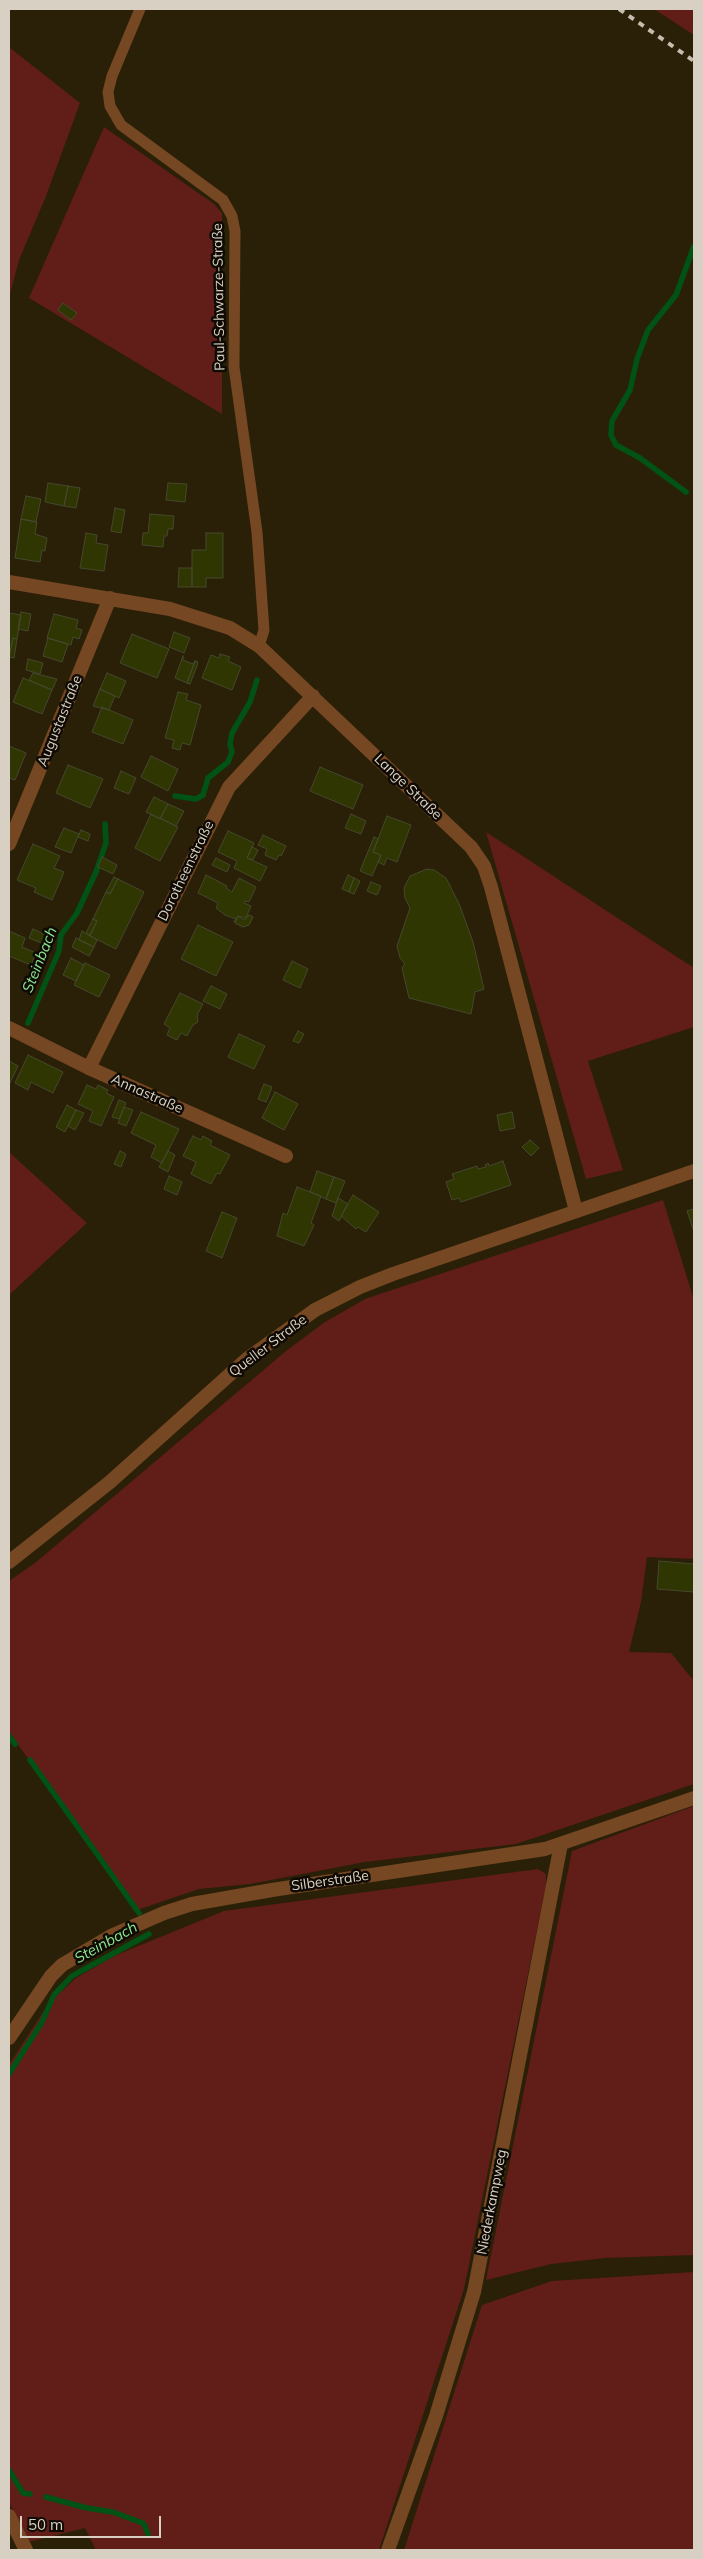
<!DOCTYPE html>
<html>
<head>
<meta charset="utf-8">
<style>
	body { margin:0 }
	#map { position:relative; width:703px; height:2559px; overflow:hidden; background:#2a2007; font-family:Mulish,sans-serif }
	canvas { display:block }
	.frame { position:absolute; inset:0; border:10px solid #d8d1c3; pointer-events:none }
	.scale { position:absolute; left:20px; top:2516px; width:141px; height:22px; box-sizing:border-box; border:2px solid #d8d1c3; border-top:0; padding-left:6px; font-size:15px; line-height:18px; white-space:nowrap; color:#d8d1c3; -webkit-text-stroke:4px #0f0a03; paint-order:stroke }
</style>
</head>
<body>
<div id="map">
<canvas width="703" height="2559"></canvas>
<div class="frame"></div>
<div class="scale">50 m</div>
</div>
<script>
const g = document.querySelector('canvas').getContext('2d');
g.lineJoin = 'round';
function fill(path, color) { g.fillStyle = color; g.fill(path, 'evenodd'); }
const poly = rows => new Path2D(rows.map(r => 'M' + r).join(''));
function stroke(path, color, width, dash) { g.strokeStyle = color; g.lineWidth = width; g.lineCap = dash ? 'butt' : 'round'; g.setLineDash(dash || []); g.stroke(path); }
function write(font, color, halo, rows, align = 'center') {
  g.font = font + ' Mulish,sans-serif'; g.lineWidth = 5; g.setLineDash([]); g.textBaseline = 'middle'; g.strokeStyle = halo; g.fillStyle = color; for (const [text, x, y, turn = 0] of rows) {
    g.save(); g.translate(x, y); g.rotate((+turn || 0) * Math.PI / 180); g.textAlign = isNaN(turn) ? turn : align; if (halo) g.strokeText(text, 0, 0); g.fillText(text, 0, 0); g.restore();
  }
}
fill(poly([
	[654,9,694,9,694,35],
	[9,47,80,103,46,196,19,260,9,298],
	[104,127,214,204,222,213,222,414,29,298],
	[486,832,694,968,694,1027,588,1061,623,1170,586,1179],
	[9,1152,87,1223,9,1295],
	[663,1200,694,1300,694,1559,647,1557,641,1602,629,1652,671,1653,694,1681,694,1784,516,1844,365,1862,250,1884,199,1889,137,1910,9,1732,9,1581,35,1563,286,1351,325,1322,365,1299],
	[694,1806,694,2255,605,2258,551,2264,486,2280,572,1851],
	[538,1869,546,1874,546,1885,464,2289,379,2550,96,2550,85,2528,29,2542,9,2502,9,2065,49,2003,76,1978,114,1956,224,1911],
	[694,2272,694,2550,404,2550,482,2305,552,2281]
]), '#611d18');
stroke(poly([
	[686,492,640,458,616,445,611,435,612,421,630,390,637,359,648,330,676,295,694,246],
	[175,796,196,799,203,795,208,778,228,762,232,752,230,744,232,733,250,702,257,680],
	[28,1023,59,951,61,935,77,913,96,872,106,843,105,824],
	[9,1736,15,1744],
	[30,1760,139,1913],
	[9,2074,42,2022,54,1995,72,1976,149,1934],
	[9,2470,23,2493,30,2494],
	[46,2497,87,2508,113,2512,140,2522,144,2524,148,2534]
]), '#005314', 5.5);
const building = poly([
	[63,303,77,313,71,320,58,310,63,303],
	[48,483,68,486,64,506,45,502,48,483],
	[168,483,187,484,185,502,166,500,168,483],
	[68,486,80,488,76,508,64,506,68,486],
	[26,496,41,499,36,522,21,519,26,496],
	[115,508,125,510,121,533,111,531,115,508],
	[150,514,174,516,173,529,168,529,167,536,164,536,163,547,142,545,143,533,148,533,150,514],
	[21,519,37,522,35,534,47,538,45,551,42,550,40,562,15,558,21,519],
	[86,533,97,535,96,543,108,545,104,571,80,568,86,533],
	[206,533,223,533,223,578,206,578,206,587,192,587,192,550,206,550,206,533],
	[179,568,192,568,192,587,178,587,179,568],
	[21,612,31,614,28,631,18,629,21,612],
	[9,613,21,615,17,639,13,638,9,658,9,613],
	[54,614,78,620,76,628,82,630,79,639,73,637,71,645,47,638,54,614],
	[174,632,190,638,184,653,169,647,174,632],
	[132,634,169,649,157,678,120,663,132,634],
	[13,638,17,639,14,658,9,657,13,638],
	[48,638,68,644,62,662,43,656,48,638],
	[220,654,230,657,228,661,241,667,232,690,202,678,211,655,219,658,220,654],
	[183,656,183,660,193,664,195,661,198,662,195,661,187,683,190,684,175,678,183,656],
	[28,659,43,663,40,674,26,670,28,659],
	[195,661,198,663,190,684,187,683,195,661],
	[33,673,57,679,52,690,29,680,33,673],
	[107,673,126,681,119,698,100,689,107,673],
	[23,678,52,690,42,714,13,702,23,678],
	[100,689,115,696,109,710,93,706,100,689],
	[178,692,188,694,186,700,201,705,190,745,182,743,180,750,172,748,174,740,165,738,178,692],
	[102,707,133,720,123,744,92,732,102,707],
	[9,746,26,753,15,780,9,778,9,746],
	[151,756,178,769,168,791,141,777,151,756],
	[68,765,103,779,90,808,56,793,68,765],
	[320,767,363,785,353,809,310,791,320,767],
	[121,771,136,778,129,794,114,788,121,771],
	[154,797,168,804,160,819,146,812,154,797],
	[168,804,184,811,176,826,160,818,168,804],
	[151,814,178,827,160,861,135,848,151,814],
	[351,814,366,821,361,834,345,828,351,814],
	[387,816,411,825,397,862,387,858,384,865,378,862,381,855,373,852,387,816],
	[64,828,79,834,71,853,55,847,64,828],
	[81,830,90,834,88,841,78,837,81,830],
	[228,831,254,843,247,858,267,867,260,881,234,868,237,861,218,852,228,831],
	[263,835,286,846,281,856,279,855,276,860,265,855,267,849,258,845,263,835],
	[374,837,378,839,373,852,381,855,372,876,360,871,374,837],
	[33,844,60,856,54,868,64,872,52,900,34,892,36,888,17,880,33,844],
	[252,847,258,850,253,860,247,858,252,847],
	[102,857,117,865,113,874,98,867,102,857],
	[216,858,230,865,227,872,212,865,216,858],
	[427,869,434,870,446,878,460,906,473,942,484,989,475,992,471,1014,409,998,402,968,405,964,400,958,397,946,410,908,405,898,404,888,410,876,427,869],
	[206,875,227,886,226,888,232,892,239,878,256,887,249,902,245,901,244,903,251,906,246,918,238,916,234,922,236,919,225,915,216,908,218,903,198,893,206,875],
	[348,875,354,878,349,892,342,889,348,875],
	[114,877,118,879,110,894,106,892,114,877],
	[354,878,360,881,354,894,349,892,354,878],
	[118,879,144,892,116,949,90,936,97,921,93,919,106,892,110,894,118,879],
	[371,882,381,886,377,895,367,891,371,882],
	[249,915,253,917,249,925,243,927,235,923,238,916,244,920,249,915],
	[93,919,97,921,90,935,86,933,93,919],
	[198,925,233,942,216,976,181,959,198,925],
	[33,929,48,936,44,944,29,938,33,929],
	[9,931,25,938,22,947,36,953,31,965,9,956,9,931],
	[82,931,97,940,94,947,79,940,82,931],
	[76,938,94,947,89,956,72,947,76,938],
	[71,958,84,965,76,981,63,975,71,958],
	[292,961,308,969,300,988,283,980,292,961],
	[85,963,110,975,99,997,74,985,85,963],
	[211,986,227,994,220,1009,203,1001,211,986],
	[180,993,203,1004,197,1015,198,1022,193,1025,187,1036,181,1033,177,1040,167,1035,170,1028,164,1024,180,993],
	[298,1031,304,1034,299,1043,293,1041,298,1031],
	[239,1034,265,1046,254,1069,228,1057,239,1034],
	[28,1055,63,1072,53,1093,31,1082,28,1090,15,1083,28,1055],
	[9,1061,18,1066,9,1085,9,1061],
	[264,1084,272,1087,266,1102,258,1099,264,1084],
	[87,1085,96,1089,98,1085,108,1090,106,1093,114,1097,101,1126,89,1121,93,1111,78,1104,87,1085],
	[275,1092,298,1104,284,1130,262,1118,275,1092],
	[119,1100,126,1103,119,1119,112,1117,119,1100],
	[67,1105,76,1110,65,1132,56,1127,67,1105],
	[124,1107,133,1110,126,1126,118,1123,124,1107],
	[76,1110,84,1113,75,1130,68,1126,76,1110],
	[141,1112,179,1129,162,1163,151,1157,156,1145,131,1133,141,1112],
	[512,1112,515,1128,500,1131,497,1115,512,1112],
	[193,1136,201,1140,203,1136,212,1141,210,1145,230,1155,220,1174,217,1173,211,1184,191,1174,196,1162,183,1156,193,1136],
	[530,1140,539,1148,531,1156,522,1147,530,1140],
	[120,1151,126,1154,121,1167,114,1164,120,1151],
	[168,1151,175,1155,168,1172,159,1167,168,1151],
	[503,1161,511,1185,461,1202,459,1198,452,1200,446,1182,454,1179,452,1174,477,1166,478,1169,486,1167,485,1165,488,1163,489,1166,503,1161],
	[317,1171,334,1177,326,1199,310,1192,317,1171],
	[169,1176,182,1182,177,1195,164,1189,169,1176],
	[334,1177,345,1181,336,1203,326,1199,334,1177],
	[297,1187,321,1196,311,1223,314,1225,304,1246,277,1236,283,1213,287,1215,297,1187],
	[353,1195,379,1212,366,1232,358,1227,356,1229,341,1216,353,1195],
	[338,1198,348,1204,339,1221,332,1216,338,1198],
	[694,1209,694,1232,687,1211,694,1209],
	[222,1212,237,1218,222,1258,206,1251,222,1212],
	[659,1561,694,1564,694,1592,657,1589,659,1561]
]);
fill(building, '#303601');
stroke(building, '#44482e', 1);
stroke(poly([
	[140,9,112,76,108,92,110,106,121,125,223,200,232,216,235,231,234,367,257,532,264,630,259,646]
]), '#754722', 11);
stroke(poly([
	[9,582,170,609,230,628,259,646,471,847,484,866,491,887,576,1211],
	[9,844,110,598],
	[9,1028,89,1068,286,1156],
	[89,1068,229,787,313,696],
	[9,2038,51,1976,62,1965,111,1936,164,1913,192,1904,272,1890,545,1849,694,1798],
	[9,2516,26,2550],
	[388,2550,436,2416,474,2292,561,1844]
]), '#754722', 14);
stroke(poly([
	[9,1562,110,1482,247,1359,315,1310,360,1287,393,1274,694,1171]
]), '#754722', 14);
stroke(poly([
	[619,9,694,61]
]), '#c5beae', 4, [6, 6]);
write('14px', '#d8d1c3', '#0f0a03', [
	["Paul-Schwarze-Straße",219,297,-91],
	["Augustastraße",60,721,-68],
	["Lange Straße",408,787,44],
	["Dorotheenstraße",186,871,-64],
	["Annastraße",147,1094,24],
	["Queller Straße",268,1346,-37],
	["Silberstraße",330,1881,-8],
	["Niederkampweg",492,2202,-79]
]);
write('italic 15px', '#89e790', '#0f0a03', [
	["Steinbach",40,960,-68],
	["Steinbach",106,1943,-29]
]);
</script>
</body>
</html>
